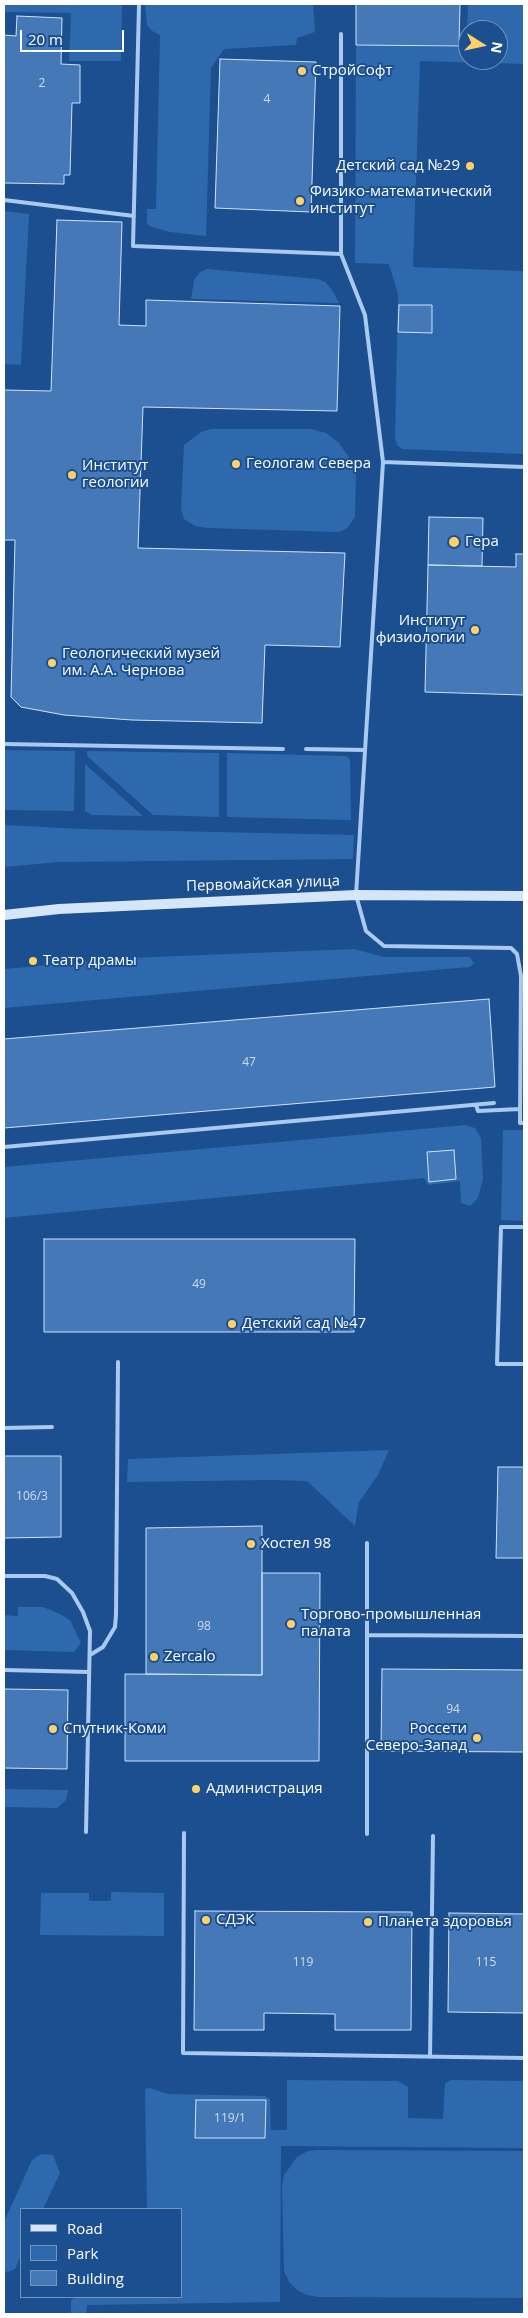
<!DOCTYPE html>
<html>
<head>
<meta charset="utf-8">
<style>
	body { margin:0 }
	#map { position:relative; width:528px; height:2318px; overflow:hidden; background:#1b4f8f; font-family:"Open Sans",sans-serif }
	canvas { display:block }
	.frame { position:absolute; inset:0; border:5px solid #fff; pointer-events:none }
	.legend { position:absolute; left:20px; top:2208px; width:162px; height:90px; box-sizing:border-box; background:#1b4f8f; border:1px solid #7695bc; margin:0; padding:6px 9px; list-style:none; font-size:15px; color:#fff }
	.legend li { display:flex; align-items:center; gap:10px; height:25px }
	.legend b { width:25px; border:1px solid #7695bc }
	.north { position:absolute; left:458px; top:20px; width:50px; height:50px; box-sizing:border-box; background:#1b4f8f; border:1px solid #7695bc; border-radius:50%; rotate:100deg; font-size:14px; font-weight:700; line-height:20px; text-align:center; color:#fff }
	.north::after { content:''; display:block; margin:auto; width:18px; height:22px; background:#ffd166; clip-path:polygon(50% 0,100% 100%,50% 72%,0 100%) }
	.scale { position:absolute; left:20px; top:30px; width:104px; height:22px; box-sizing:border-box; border:2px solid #fff; border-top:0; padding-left:6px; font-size:15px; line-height:18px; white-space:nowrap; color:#fff; -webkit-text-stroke:4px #1b4f8f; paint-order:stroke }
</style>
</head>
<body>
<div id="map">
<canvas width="528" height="2318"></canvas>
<div class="frame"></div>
<ul class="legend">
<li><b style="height:6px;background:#d6e6fa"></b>Road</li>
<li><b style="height:14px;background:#2e69ad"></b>Park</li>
<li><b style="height:14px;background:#4478b7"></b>Building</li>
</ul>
<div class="north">N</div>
<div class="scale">20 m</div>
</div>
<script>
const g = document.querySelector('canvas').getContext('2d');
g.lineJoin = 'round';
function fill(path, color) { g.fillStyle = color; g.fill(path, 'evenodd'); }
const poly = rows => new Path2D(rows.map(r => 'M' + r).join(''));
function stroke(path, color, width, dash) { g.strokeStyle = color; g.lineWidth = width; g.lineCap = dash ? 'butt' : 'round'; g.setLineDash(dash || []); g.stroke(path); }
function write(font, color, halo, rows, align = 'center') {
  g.font = font + ' "Open Sans",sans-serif'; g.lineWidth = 4; g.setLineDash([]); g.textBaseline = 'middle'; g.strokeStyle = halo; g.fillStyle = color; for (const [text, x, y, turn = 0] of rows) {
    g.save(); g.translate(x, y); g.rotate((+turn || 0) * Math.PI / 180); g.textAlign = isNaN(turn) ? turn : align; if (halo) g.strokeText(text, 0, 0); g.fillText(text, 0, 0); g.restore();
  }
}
fill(poly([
	[4,4,122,4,121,61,69,61,71,13,4,12],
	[145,4,313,4,315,32,297,38,296,45,224,49,211,68,206,236,170,232,149,226,147,223,147,209,156,209,160,35,152,31,147,25],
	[468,4,524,4,524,64,420,61,413,267,524,271,524,454,403,449,398,446,395,439,398,294,389,264,355,263,356,45,467,47],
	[468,30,498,30,498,60,468,60],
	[4,211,29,214,21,365,4,364],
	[207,269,318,279,325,282,333,291,339,303,191,299,194,280,200,272],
	[211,429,311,429,326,433,338,442,354,464,356,473,355,517,351,523,346,529,339,532,207,528,195,526,184,519,181,509,184,445,201,432],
	[4,750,75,751,74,811,4,810],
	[87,751,219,753,219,817,153,815,87,756],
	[227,753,346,756,350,759,350,765,351,820,227,817],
	[85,764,143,816,92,815,85,811],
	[4,825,81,829,354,835,353,859,60,862,4,867],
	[354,949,384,957,470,957,474,964,469,967,4,1008,4,969,128,958],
	[466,1125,475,1128,481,1138,483,1179,478,1198,470,1206,461,1203,460,1181,428,1185,424,1178,4,1218,4,1167],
	[503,1130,524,1130,524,1221,501,1220],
	[389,1450,378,1475,359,1502,355,1526,307,1481,271,1480,127,1482,128,1459],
	[18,1607,43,1607,60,1614,70,1620,81,1643,74,1652,4,1650,4,1615,18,1616],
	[4,1789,68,1790,66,1800,57,1808,4,1807],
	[111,1892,164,1893,164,1936,40,1935,41,1893,89,1893,89,1901,111,1901],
	[287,2080,398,2081,408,2087,408,2118,443,2119,445,2083,451,2080,524,2081,524,2148,281,2146,280,2302,87,2305,86,2314,71,2314,71,2300,76,2297,181,2297,181,2209,147,2209,145,2089,150,2088,168,2094,265,2096,270,2099,271,2130,287,2130],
	[319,2150,524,2151,524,2298,318,2297,307,2295,297,2290,289,2282,284,2271,282,2186,284,2175,297,2157,308,2151],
	[41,2154,53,2155,60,2173,43,2209,21,2209,21,2255,15,2269,8,2272,4,2271,4,2222,32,2160]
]), '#2e69ad');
const building = poly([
	[356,4,460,4,459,46,356,45,356,4],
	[17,16,62,18,61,64,80,65,80,103,72,103,70,175,64,175,64,184,4,183,4,35,16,36,17,16],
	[220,59,316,62,311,212,215,208,220,59],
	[57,220,122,222,119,325,146,326,146,300,340,306,337,411,143,407,138,548,345,553,340,647,265,645,262,723,132,720,64,715,21,707,11,697,15,540,4,540,4,390,51,391,57,220],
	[399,305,432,305,432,333,398,332,399,305],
	[429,517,483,518,482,566,428,565,429,517],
	[516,554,524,554,524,695,425,692,428,565,516,567,516,554],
	[489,999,495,1087,4,1128,4,1039,489,999],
	[454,1150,456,1179,429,1182,427,1152,454,1150],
	[44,1239,355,1239,354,1332,44,1332,44,1239],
	[4,1456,61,1456,61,1537,4,1538,4,1456],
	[498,1467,524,1467,524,1558,496,1558,498,1467],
	[262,1526,262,1675,146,1674,146,1528,262,1526],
	[262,1573,320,1573,319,1761,125,1761,125,1674,262,1675,262,1573],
	[382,1669,524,1670,524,1752,381,1751,382,1669],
	[4,1689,68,1690,67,1769,4,1768,4,1689],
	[195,1911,412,1912,411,2030,335,2030,335,2014,264,2013,264,2030,194,2030,195,1911],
	[449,1913,524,1914,524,2013,448,2012,449,1913],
	[196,2100,266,2100,265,2138,195,2138,196,2100]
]);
fill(building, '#4478b7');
stroke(building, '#cfe3fa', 1);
stroke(poly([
	[139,5,133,246,341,254,341,34],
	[4,200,134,216],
	[341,254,365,315,383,462,356,895,366,931,384,946,511,948,517,954,521,976,520,1123,524,1123],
	[383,462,524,467],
	[4,744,283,749],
	[306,749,365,750],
	[476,1105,478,1111,520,1109],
	[4,1147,494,1103],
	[524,1227,501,1227,497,1364,524,1364],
	[4,1428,52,1427],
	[4,1576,45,1576,57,1579,72,1593,83,1612,90,1631,86,1832],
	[367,1635,367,1543],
	[90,1655,103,1647,115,1627,116,1615,118,1362],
	[4,1670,89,1672],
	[184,1833,183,2053,524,2058],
	[367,1834,367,1635,524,1636],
	[430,2057,433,1836]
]), '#a9c9ee', 4);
stroke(poly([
	[4,915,59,909,356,895,524,896]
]), '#d6e6fa', 10);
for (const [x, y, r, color] of [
	[302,71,5,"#ffd166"],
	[470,166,5,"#ffd166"],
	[300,201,5,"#ffd166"],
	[236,464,5,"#ffd166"],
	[72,475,5,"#ffd166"],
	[454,542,6,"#ffd166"],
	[475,630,5,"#ffd166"],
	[52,663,5,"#ffd166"],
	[33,961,5,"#ffd166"],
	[232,1324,5,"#ffd166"],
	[251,1544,5,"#ffd166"],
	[291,1624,5,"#ffd166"],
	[154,1657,5,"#ffd166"],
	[53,1729,5,"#ffd166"],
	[477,1738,5,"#ffd166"],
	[196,1789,5,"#ffd166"],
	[206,1920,5,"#ffd166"],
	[368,1922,5,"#ffd166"]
]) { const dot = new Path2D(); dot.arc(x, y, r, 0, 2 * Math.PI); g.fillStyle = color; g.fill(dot); stroke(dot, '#1b4f8f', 2); }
write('12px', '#d0dded', null, [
	["2",42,84],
	["4",267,100],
	["47",249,1063],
	["49",199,1285],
	["106/3",32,1497],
	["98",204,1627],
	["94",453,1710],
	["119",303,1963],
	["115",486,1963],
	["119/1",230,2119]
]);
write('15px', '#fff', '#1b4f8f', [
	["СтройСофт",312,71],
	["Детский сад №29",460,166,"right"],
	["Физико-математический",310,192],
	["институт",310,209],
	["Геологам Севера",246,464],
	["Институт",82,466],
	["геологии",82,483],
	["Гера",465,542],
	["Институт",465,621,"right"],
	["физиологии",465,638,"right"],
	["Геологический музей",62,654],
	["им. А.А. Чернова",62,671],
	["Театр драмы",43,961],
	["Детский сад №47",242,1324],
	["Хостел 98",261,1544],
	["Торгово-промышленная",301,1615],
	["палата",301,1632],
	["Zercalo",164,1657],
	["Спутник-Коми",63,1729],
	["Россети",467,1729,"right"],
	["Северо-Запад",467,1746,"right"],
	["Администрация",206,1789],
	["СДЭК",216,1920],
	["Планета здоровья",378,1922]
], 'left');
write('15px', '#fff', '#1b4f8f', [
	["Первомайская улица",263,884,-2]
]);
</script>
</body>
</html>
